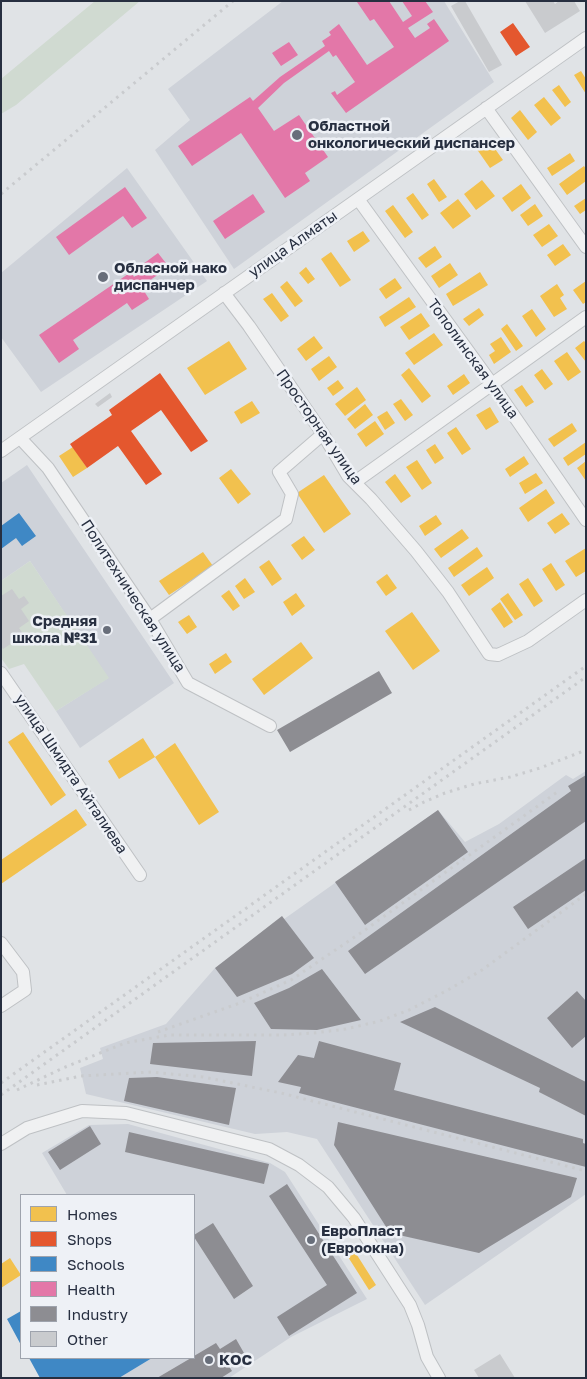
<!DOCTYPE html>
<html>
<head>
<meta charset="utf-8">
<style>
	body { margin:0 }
	#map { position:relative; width:587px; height:1379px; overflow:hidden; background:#e0e3e6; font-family:"Golos Text",sans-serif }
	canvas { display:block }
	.frame { position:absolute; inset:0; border:2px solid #272f40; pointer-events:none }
	.legend { position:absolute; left:20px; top:1194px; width:175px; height:165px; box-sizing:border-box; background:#eef1f6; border:1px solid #9ea3ad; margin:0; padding:6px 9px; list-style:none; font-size:15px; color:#272f40 }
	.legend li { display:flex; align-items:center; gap:10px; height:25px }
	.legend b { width:25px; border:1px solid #9ea3ad }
</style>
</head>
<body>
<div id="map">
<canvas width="587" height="1379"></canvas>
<div class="frame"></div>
<ul class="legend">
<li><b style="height:14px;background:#f2c14e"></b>Homes</li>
<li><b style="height:14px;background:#e4572e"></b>Shops</li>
<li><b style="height:14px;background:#3f88c5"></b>Schools</li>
<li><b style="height:14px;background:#e377a8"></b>Health</li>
<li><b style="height:14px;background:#8d8d92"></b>Industry</li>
<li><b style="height:14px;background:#c9cbce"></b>Other</li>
</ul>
</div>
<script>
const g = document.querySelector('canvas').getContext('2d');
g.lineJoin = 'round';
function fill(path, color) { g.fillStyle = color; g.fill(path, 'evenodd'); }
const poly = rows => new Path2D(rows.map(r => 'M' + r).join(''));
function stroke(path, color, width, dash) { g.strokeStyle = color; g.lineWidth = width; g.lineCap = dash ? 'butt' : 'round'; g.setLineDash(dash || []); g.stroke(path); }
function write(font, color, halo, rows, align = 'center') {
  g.font = font + ' "Golos Text",sans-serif'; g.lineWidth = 5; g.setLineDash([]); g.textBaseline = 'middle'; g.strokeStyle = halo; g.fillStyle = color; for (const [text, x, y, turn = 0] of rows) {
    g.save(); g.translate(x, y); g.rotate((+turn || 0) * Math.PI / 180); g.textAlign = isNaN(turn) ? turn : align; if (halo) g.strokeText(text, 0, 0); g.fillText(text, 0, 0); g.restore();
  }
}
fill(poly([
	[283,1,444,1,494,82,234,269,155,150,190,120,168,89],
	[127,168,207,281,41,392,1,337,1,273],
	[27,465,174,683,80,748,56,711,108,678,30,561,1,581,1,483],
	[586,771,586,1194,425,1305,317,1139,287,1132,255,1134,86,1094,80,1068,103,1059,100,1048,166,1024,215,968,438,810,465,842,499,824,566,775,573,779],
	[128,1124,270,1163,285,1172,367,1299,291,1337,229,1378,119,1378,152,1358,194,1358,194,1195,67,1195,42,1153,89,1125]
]), '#ced2d9');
fill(poly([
	[95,1,140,1,16,105,1,114,1,79],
	[30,561,109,678,56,711,24,664,9,669,1,658,1,581]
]), '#d0dad1');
fill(poly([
	[581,71,586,79,586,94,574,75],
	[559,85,571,102,565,107,552,90],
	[544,97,561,118,551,126,534,105],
	[520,110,537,132,528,140,511,118],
	[488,139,503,160,490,168,476,148],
	[570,153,575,161,552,176,547,168],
	[584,166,586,169,586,181,567,195,559,184],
	[434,179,447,197,439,202,427,184],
	[482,180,495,196,476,210,464,194],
	[521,184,531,198,512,212,502,198],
	[413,193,429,215,422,220,406,198],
	[586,198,586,210,580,214,574,206],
	[458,199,471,216,453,229,440,213],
	[535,204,543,216,528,226,520,215],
	[393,205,413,232,405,238,385,211],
	[549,224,558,236,542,247,533,235],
	[363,231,370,241,354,252,347,241],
	[563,244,571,255,555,266,547,255],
	[435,246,442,257,426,268,418,258],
	[331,252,351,280,340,287,321,259],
	[450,263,458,275,439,288,431,276],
	[306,267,315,279,308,284,299,273],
	[480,272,488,285,453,306,446,294],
	[395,278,402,288,386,299,379,289],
	[287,281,303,301,295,307,280,287],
	[586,281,586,302,583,304,573,290],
	[557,284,564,295,560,298,567,309,554,317,540,296],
	[272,293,289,316,281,322,263,299],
	[409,297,416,307,385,327,379,317],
	[479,308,484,315,469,326,463,319],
	[532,309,546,329,536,337,522,316],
	[421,313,430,326,409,340,400,327],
	[507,324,523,346,516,351,501,329],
	[434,333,443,345,414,365,405,353],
	[314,336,323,348,306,361,297,349],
	[501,337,511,352,494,364,489,355,495,351,490,344],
	[229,341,247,369,205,395,187,368],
	[584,341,586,343,586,362,575,348],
	[567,352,581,372,568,381,554,361],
	[329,356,337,367,319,381,311,369],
	[409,368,431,396,422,403,401,375],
	[542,369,553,384,545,390,534,375],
	[464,374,470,383,453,395,447,386],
	[338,380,344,388,333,396,327,388],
	[522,385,534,402,526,407,514,390],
	[357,387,366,400,345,416,335,404],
	[401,399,413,415,405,421,393,404],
	[252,401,260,413,241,424,234,412],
	[365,404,373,415,355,429,347,419],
	[490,407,499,422,486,430,476,415],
	[387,411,395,423,385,430,377,417],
	[375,421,384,434,366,447,357,434],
	[572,423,577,431,554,447,548,439],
	[456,427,471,449,462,455,447,433],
	[586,442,586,454,568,466,563,458],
	[435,444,444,458,435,464,426,450],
	[73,447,87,468,73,477,59,456],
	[524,456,529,464,510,477,505,469],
	[417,460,432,483,422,490,406,467],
	[586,461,586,481,577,468],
	[231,469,251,494,238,504,219,478],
	[536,473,543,483,525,494,519,483],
	[395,474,411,496,401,503,385,482],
	[324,475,351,514,324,533,297,493],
	[546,489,555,503,528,522,519,508],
	[562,513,570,524,555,534,547,523],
	[436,515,442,524,425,536,419,526],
	[462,529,469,538,441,558,434,549],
	[304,536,315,550,302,560,291,545],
	[477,547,483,556,454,577,448,568],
	[586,548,586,571,576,577,565,561],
	[203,552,213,566,169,595,159,581],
	[269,560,282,579,272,586,259,567],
	[551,563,565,585,556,591,542,569],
	[487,567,494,578,469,596,461,585],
	[387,574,397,588,386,596,376,582],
	[245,578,255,592,244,599,235,586],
	[528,578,543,601,534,607,519,584],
	[229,590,240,606,233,611,221,596],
	[296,593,305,606,292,616,283,602],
	[508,593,523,615,515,620,500,599],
	[500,602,513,622,504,628,491,609],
	[412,612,440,651,413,670,385,631],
	[189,615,197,627,187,634,178,622],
	[301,642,313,658,264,695,252,679],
	[226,653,232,662,215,674,209,664],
	[23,732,66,795,51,806,8,742],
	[143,738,155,757,119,779,108,761],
	[175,743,219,812,199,825,155,757],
	[76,809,87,825,1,884,1,860],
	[350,1244,376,1285,369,1290,343,1249],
	[10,1258,21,1275,1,1288,1,1264],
	[48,1358,117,1358,121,1364,103,1375,92,1359,77,1368,84,1378,56,1378,69,1369,64,1362,54,1368]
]), '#f2c14e');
fill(poly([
	[513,23,530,47,516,56,500,32],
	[160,373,208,441,191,452,161,410,131,431,162,474,146,485,118,446,87,468,70,444,112,415,109,410]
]), '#e4572e');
fill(poly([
	[19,513,36,536,22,546,16,538,1,549,1,526],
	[21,1311,21,1345,7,1319],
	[29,1358,152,1358,119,1378,40,1378]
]), '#3f88c5');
fill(poly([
	[359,1,389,1,403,22,412,16,402,1,425,1,433,12,408,28,415,38,430,28,427,24,434,19,449,41,346,113,331,93,335,91,337,95,355,82,336,55,333,57,329,51,284,83,258,108,274,131,299,115,328,157,305,173,310,181,285,198,241,133,192,166,178,146,250,97,253,101,280,77,325,46,322,41,331,35,329,32,339,24,367,65,394,47,374,19,370,21,357,2],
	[289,42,298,55,281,66,272,53],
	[125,187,147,218,132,228,123,216,69,255,56,237],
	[253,194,265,212,225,239,213,221],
	[158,253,169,267,146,283,144,280,139,283,149,299,132,310,127,303,73,340,79,349,59,363,39,335,131,272,134,277,138,274,135,270]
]), '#e377a8');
fill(poly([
	[379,671,392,693,290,752,277,730],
	[586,775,586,821,365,974,348,951,571,791,568,786],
	[438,810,468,852,365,925,335,882],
	[586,858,586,890,528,929,513,907],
	[282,916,314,958,292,974,237,997,215,968],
	[322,969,361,1020,317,1030,271,1029,254,1003,289,988],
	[577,991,586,1001,586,1036,572,1048,547,1018],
	[435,1007,586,1082,586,1116,539,1092,540,1088,400,1022],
	[256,1041,252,1076,150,1064,153,1043],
	[319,1041,401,1063,394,1090,583,1139,583,1143,586,1144,586,1167,299,1093,301,1087,278,1082,298,1055,314,1058],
	[157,1077,236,1088,229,1125,124,1101,129,1078],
	[338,1122,577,1178,571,1197,479,1253,390,1233,334,1145],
	[90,1126,101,1144,60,1170,48,1152],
	[129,1132,269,1164,264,1184,125,1152],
	[287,1184,357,1293,289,1336,277,1317,327,1285,269,1196],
	[213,1223,253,1286,234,1299,194,1237,194,1235],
	[236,1339,244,1353,227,1363,232,1371,221,1378,157,1378,191,1358,194,1358,194,1356,216,1343,220,1349]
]), '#8d8d92');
fill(poly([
	[460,1,465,1,502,65,489,72,451,6],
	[525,1,553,1,555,4,559,1,574,1,580,11,545,33],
	[110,393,112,397,98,407,95,404],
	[12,589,19,599,24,596,29,603,21,609,29,621,19,628,24,635,3,649,1,646,1,596],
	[500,1354,515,1378,479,1378,474,1370]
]), '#c9cbce');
const minor = poly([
	[486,108,586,247],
	[358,199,492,384,586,520],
	[224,293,249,326,323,434,348,476,371,499,416,551,448,592,489,654,498,655,528,641,586,600],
	[20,438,48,468,150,619,188,683,270,726],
	[1,451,586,38],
	[355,482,586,317],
	[150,619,286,519,292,494,279,472,323,434],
	[1,673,140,875],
	[1,943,23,972,25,990,1,1006],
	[1,1144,27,1128,82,1111,126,1113,269,1149,299,1165,328,1187,354,1218,410,1305,418,1325,427,1357,439,1378]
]);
stroke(minor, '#bec1c4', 14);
stroke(minor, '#f0f1f2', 12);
stroke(poly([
	[1,194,233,1],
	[409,810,424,802,445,793,474,784,510,777,540,768,586,750],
	[158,1032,240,1003,291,980,365,930,560,790],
	[1,1083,586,666],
	[37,1085,81,1076,151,1072,203,1077,281,1093,586,1171],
	[17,1090,63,1068,125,1043,169,1035,284,1035,314,1033,346,1029,380,1021,409,1010,448,990,482,970,586,894],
	[1,1095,586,677]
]), '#c9cbce', 3, [2.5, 5]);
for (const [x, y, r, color] of [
	[297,135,6,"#686e7a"],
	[103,277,6,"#686e7a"],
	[107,630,5,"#686e7a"],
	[311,1240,5,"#686e7a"],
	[209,1360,5,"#686e7a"]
]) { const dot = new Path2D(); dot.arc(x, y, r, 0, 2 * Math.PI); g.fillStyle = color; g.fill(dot); stroke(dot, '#eef1f6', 2); }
write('bold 15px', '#272f40', '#eef1f6', [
	["Областной",308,126],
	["онкологический диспансер",308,143],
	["Обласной нако",114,268],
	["диспанчер",114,285],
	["Средняя",97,621,"right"],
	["школа №31",97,638,"right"],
	["ЕвроПласт",321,1231],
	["(Евроокна)",321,1248],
	["КОС",219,1360]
], 'left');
write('15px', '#272f40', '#eef1f6', [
	["улица Алматы",293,244,-35],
	["Тополинская улица",473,359,54],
	["Просторная улица",319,427,55],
	["Политехническая улица",133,596,57],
	["улица Шмидта Айталиева",71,774,56]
]);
</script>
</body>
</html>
